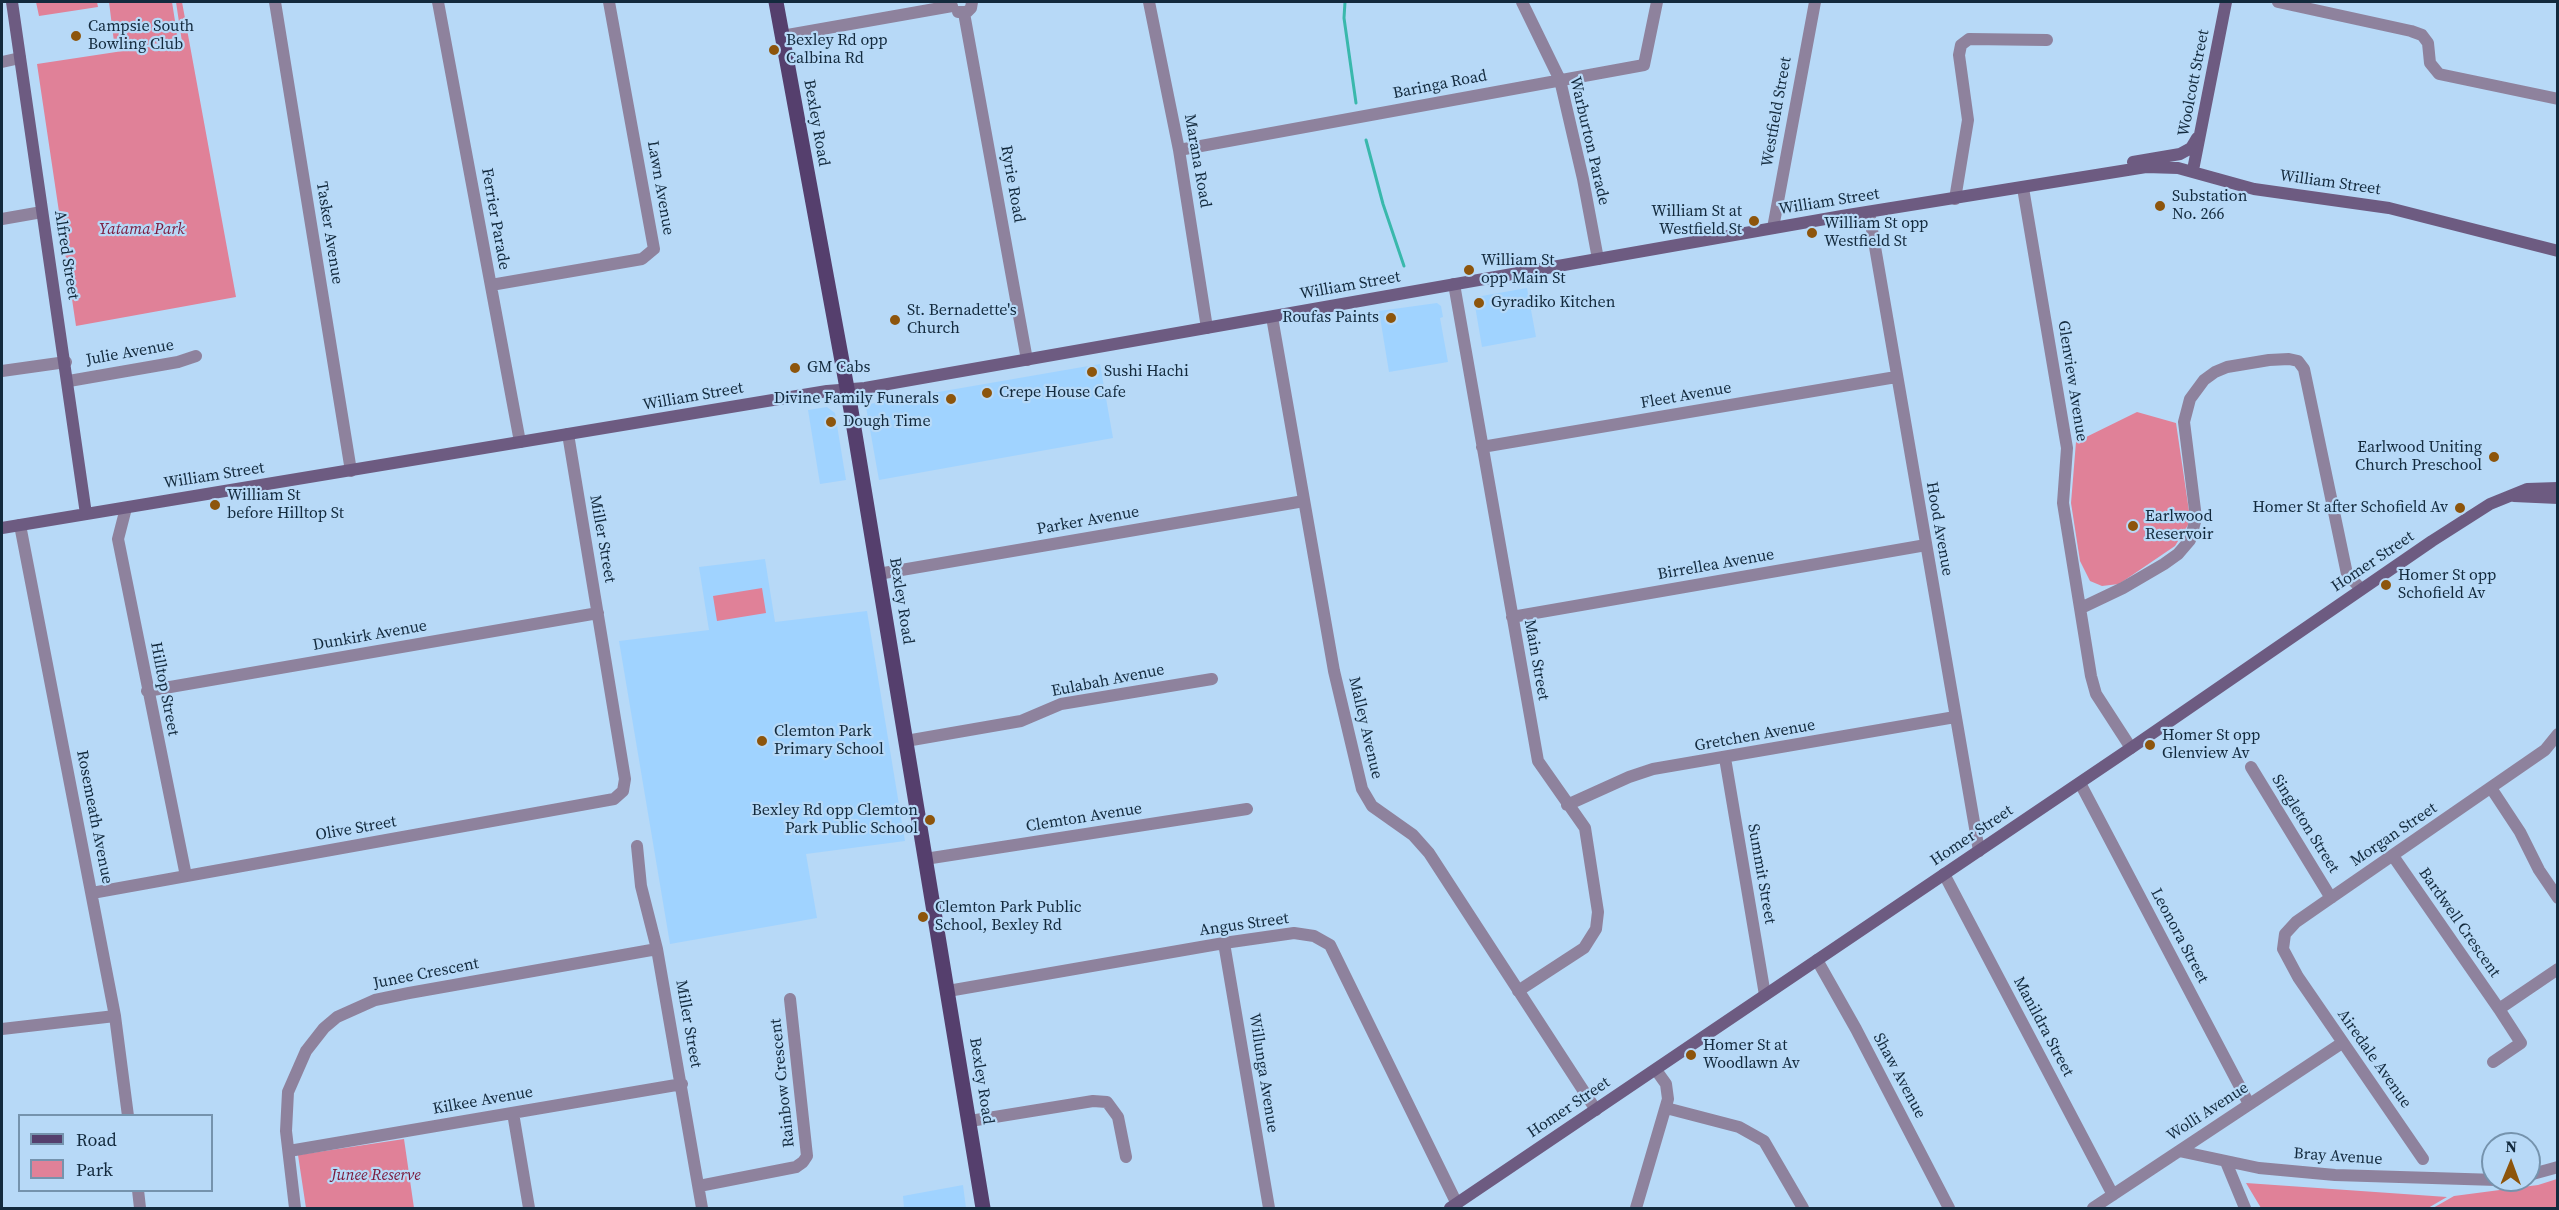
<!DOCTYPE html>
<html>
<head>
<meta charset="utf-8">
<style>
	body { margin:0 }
	#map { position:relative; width:2559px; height:1210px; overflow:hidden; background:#b7d9f7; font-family:"Source Serif 4",serif }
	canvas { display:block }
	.frame { position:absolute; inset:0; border:3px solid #132a3d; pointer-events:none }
	.legend { position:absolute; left:18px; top:1114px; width:195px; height:78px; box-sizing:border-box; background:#b7d9f7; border:2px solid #7593ad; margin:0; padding:8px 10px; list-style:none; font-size:18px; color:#132a3d }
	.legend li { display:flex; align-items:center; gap:12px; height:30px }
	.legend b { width:30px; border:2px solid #7593ad }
	.north { position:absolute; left:2481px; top:1132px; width:60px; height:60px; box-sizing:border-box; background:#b7d9f7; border:2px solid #7593ad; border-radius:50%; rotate:1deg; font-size:16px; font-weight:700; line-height:24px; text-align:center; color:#132a3d }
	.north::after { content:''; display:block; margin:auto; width:21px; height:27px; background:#8d550c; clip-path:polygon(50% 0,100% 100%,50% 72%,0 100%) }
</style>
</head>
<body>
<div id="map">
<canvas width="2559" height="1210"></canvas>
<div class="frame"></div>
<ul class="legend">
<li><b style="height:8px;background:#553f6d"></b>Road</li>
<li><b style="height:16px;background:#e08198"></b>Park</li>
</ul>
<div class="north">N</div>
</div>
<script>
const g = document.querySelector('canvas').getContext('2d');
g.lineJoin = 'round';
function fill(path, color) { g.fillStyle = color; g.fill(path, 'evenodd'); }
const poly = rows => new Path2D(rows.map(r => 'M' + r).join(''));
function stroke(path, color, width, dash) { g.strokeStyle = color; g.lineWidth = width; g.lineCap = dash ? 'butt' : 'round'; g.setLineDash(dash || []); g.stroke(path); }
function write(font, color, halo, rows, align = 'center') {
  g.font = font + ' "Source Serif 4",serif'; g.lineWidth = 4.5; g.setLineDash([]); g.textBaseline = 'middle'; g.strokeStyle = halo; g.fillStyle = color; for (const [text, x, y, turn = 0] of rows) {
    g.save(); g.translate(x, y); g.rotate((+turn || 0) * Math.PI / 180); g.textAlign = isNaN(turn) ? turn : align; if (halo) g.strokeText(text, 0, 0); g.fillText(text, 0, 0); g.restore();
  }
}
fill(poly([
	[1527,288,1536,337,1482,347,1474,300,1476,297],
	[1437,303,1441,306,1443,317,1440,318,1448,362,1389,372,1379,311],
	[1100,364,1113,438,879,480,866,407,869,404],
	[827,407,835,413,846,480,820,484,808,410],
	[765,559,775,622,867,611,905,841,806,854,817,918,670,944,619,641,709,630,699,567],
	[963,1185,966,1208,904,1208,903,1196]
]), '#a0d3ff');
fill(poly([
	[36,2,97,2,98,7,39,16],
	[109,2,172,2,178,40,115,50],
	[176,2,182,2,236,297,76,326,37,64,182,42],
	[2137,412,2176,423,2189,511,2188,525,2175,546,2119,584,2102,586,2090,581,2080,561,2071,503,2076,442],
	[762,588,766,613,717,621,713,596],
	[404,1139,414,1208,306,1208,298,1155],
	[2557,1179,2557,1208,2433,1208,2454,1196,2538,1185],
	[2246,1183,2447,1197,2428,1208,2261,1208]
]), '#e08198');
stroke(poly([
	[1345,2,1344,18,1356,103],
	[1366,140,1383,204,1404,266]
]), '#39b8ac', 3);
stroke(poly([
	[275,2,351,471],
	[438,2,520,442],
	[1149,2,1179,150,1207,328],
	[1522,2,1560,80,1583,179,1598,259],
	[2278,2,2411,31,2422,35,2428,43,2430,63,2439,74,2558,99],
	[958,12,967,12,971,8,972,2],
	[964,13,1027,360],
	[782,36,952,6],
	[2,62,20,58],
	[1179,150,1644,65,1657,2],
	[2023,188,2067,448,2063,503,2091,676,2096,694,2131,748],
	[1955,199,1968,120,1959,55,1961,45,1969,39,2047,40],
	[1869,212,1979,851],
	[2,219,42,212],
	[1773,228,1815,2],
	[1454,284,1538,761,1585,828,1598,912,1596,929,1584,948,1518,991],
	[491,285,642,259,654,249,609,2],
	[1272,317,1334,671,1362,789,1372,806,1413,835,1429,853,1596,1110],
	[2,371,66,362],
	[69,381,178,362,196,356],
	[1482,447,1896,377],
	[126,508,118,539,186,876],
	[20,525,115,1016,128,1116],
	[878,574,1304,501],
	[2081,608,2123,588,2164,564,2178,554,2190,540,2196,518,2184,422,2190,399,2204,380,2215,372,2227,367,2269,360,2289,359,2298,361,2304,369,2347,574,2361,589],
	[1512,617,1926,545],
	[147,691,598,613],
	[906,741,1021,721,1061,704,1212,679],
	[1725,758,1765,995],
	[2251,767,2331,898],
	[2080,783,2249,1104],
	[2491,788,2520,832,2539,870,2558,898],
	[1567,805,1629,777,1653,769,1955,717],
	[637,846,641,886,657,949,702,1208],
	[2393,856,2499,1009,2558,969],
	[925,859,1247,809],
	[1944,874,2113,1195],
	[92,893,614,799,623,791,625,779,568,434],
	[1224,943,1269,1208],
	[1817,960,1856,1029,1949,1208],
	[948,991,1224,943,1294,933,1314,936,1330,945,1457,1204],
	[2,1029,115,1016],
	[2493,1062,2521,1043,2499,1009],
	[1666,1108,1739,1127,1764,1141,1803,1208],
	[513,1113,529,1208],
	[970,1121,1093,1101,1107,1102,1118,1117,1126,1157],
	[289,1151,682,1084],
	[2179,1151,2259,1168,2335,1175,2497,1180],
	[2423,1159,2298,977,2283,949,2285,934,2296,922,2319,906,2545,750,2558,734],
	[2226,1162,2245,1208],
	[2529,1175,2558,1167],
	[699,1186,796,1167,803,1162,807,1156,790,999],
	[138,1190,140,1208],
	[295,1208,286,1131,288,1092,306,1051,324,1028,337,1017,375,1000,409,993,657,949],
	[1636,1208,1668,1099,1666,1084,1656,1070],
	[2093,1208,2342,1043]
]), '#8e829d', 12);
stroke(poly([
	[12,2,86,514],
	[2133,162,2180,154,2191,148,2197,138],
	[2193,170,2226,2],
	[2514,496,2558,498],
	[2,528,827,391,865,388,1842,216,2146,167,2178,168,2254,189,2389,208,2558,251],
	[1450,1208,2131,748,2432,541,2490,504,2527,489,2558,488]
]), '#6d5b81', 12);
stroke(poly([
	[776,2,851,410,983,1208]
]), '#553f6d', 15);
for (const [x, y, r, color] of [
	[76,36,6,"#8d550c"],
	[774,50,6,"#8d550c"],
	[2160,206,6,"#8d550c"],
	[1754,221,6,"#8d550c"],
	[1812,233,6,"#8d550c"],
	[1469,270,6,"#8d550c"],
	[1479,303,6,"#8d550c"],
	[1391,318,6,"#8d550c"],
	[895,320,6,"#8d550c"],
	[795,368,6,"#8d550c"],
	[1092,372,6,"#8d550c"],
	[987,393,6,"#8d550c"],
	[951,399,6,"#8d550c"],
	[831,422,6,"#8d550c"],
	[2494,457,6,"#8d550c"],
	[215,505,6,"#8d550c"],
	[2460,508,6,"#8d550c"],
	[2133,526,6,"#8d550c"],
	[2386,585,6,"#8d550c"],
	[762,741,6,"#8d550c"],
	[2150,745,6,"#8d550c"],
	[930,820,6,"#8d550c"],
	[923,917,6,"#8d550c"],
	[1691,1055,6,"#8d550c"]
]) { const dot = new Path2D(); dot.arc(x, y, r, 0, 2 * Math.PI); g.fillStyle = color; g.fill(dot); stroke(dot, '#b7d9f7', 2); }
write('16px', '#132a3d', '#b7d9f7', [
	["Campsie South",88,27],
	["Bowling Club",88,45],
	["Bexley Rd opp",786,41],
	["Calbina Rd",786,59],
	["Substation",2172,197],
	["No. 266",2172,215],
	["William St at",1742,212,"right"],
	["Westfield St",1742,230,"right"],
	["William St opp",1824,224],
	["Westfield St",1824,242],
	["William St",1481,261],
	["opp Main St",1481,279],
	["Gyradiko Kitchen",1491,303],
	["St. Bernadette's",907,311],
	["Church",907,329],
	["Roufas Paints",1379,318,"right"],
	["GM Cabs",807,368],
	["Sushi Hachi",1104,372],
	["Crepe House Cafe",999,393],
	["Divine Family Funerals",939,399,"right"],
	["Dough Time",843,422],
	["Earlwood Uniting",2482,448,"right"],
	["Church Preschool",2482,466,"right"],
	["William St",227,496],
	["before Hilltop St",227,514],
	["Homer St after Schofield Av",2448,508,"right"],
	["Earlwood",2145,517],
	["Reservoir",2145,535],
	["Homer St opp",2398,576],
	["Schofield Av",2398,594],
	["Clemton Park",774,732],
	["Primary School",774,750],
	["Homer St opp",2162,736],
	["Glenview Av",2162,754],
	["Bexley Rd opp Clemton",918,811,"right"],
	["Park Public School",918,829,"right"],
	["Clemton Park Public",935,908],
	["School, Bexley Rd",935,926],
	["Homer St at",1703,1046],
	["Woodlawn Av",1703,1064]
], 'left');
write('16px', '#132a3d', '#b7d9f7', [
	["Woolcott Street",2194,83,-79],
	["Baringa Road",1440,85,-11],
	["Westfield Street",1777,112,-80],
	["Bexley Road",816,123,80],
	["Warburton Parade",1589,141,77],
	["Marana Road",1197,161,80],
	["William Street",2330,183,8],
	["Ryrie Road",1012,184,80],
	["Lawn Avenue",660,188,80],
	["William Street",1829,202,-9],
	["Ferrier Parade",495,219,80],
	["Tasker Avenue",329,233,81],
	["Alfred Street",66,255,81],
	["William Street",1350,286,-10],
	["Julie Avenue",130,353,-10],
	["Glenview Avenue",2072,381,81],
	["Fleet Avenue",1686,396,-10],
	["William Street",693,397,-10],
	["William Street",214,476,-9],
	["Parker Avenue",1088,521,-10],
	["Hood Avenue",1939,529,80],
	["Miller Street",602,539,80],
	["Homer Street",2373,562,-34],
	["Birrellea Avenue",1716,565,-10],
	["Bexley Road",901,601,81],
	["Dunkirk Avenue",370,636,-10],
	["Main Street",1536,660,80],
	["Eulabah Avenue",1108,681,-11],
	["Hilltop Street",164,689,79],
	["Malley Avenue",1365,728,77],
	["Gretchen Avenue",1755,736,-10],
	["Rosemeath Avenue",94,817,79],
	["Clemton Avenue",1084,818,-9],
	["Singleton Street",2305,824,58],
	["Olive Street",356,829,-10],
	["Morgan Street",2394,835,-34],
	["Homer Street",1972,836,-34],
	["Summit Street",1761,874,80],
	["Bardwell Crescent",2459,923,55],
	["Angus Street",1244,925,-8],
	["Leonora Street",2179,936,62],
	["Junee Crescent",426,974,-11],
	["Miller Street",688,1024,80],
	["Manildra Street",2043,1027,62],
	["Airedale Avenue",2374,1059,55],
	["Willunga Avenue",1263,1073,81],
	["Shaw Avenue",1899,1076,62],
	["Bexley Road",981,1081,81],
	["Rainbow Crescent",783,1083,-96],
	["Kilkee Avenue",483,1101,-10],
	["Homer Street",1569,1108,-34],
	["Wolli Avenue",2208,1112,-33],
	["Bray Avenue",2338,1157,4]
]);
write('italic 16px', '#7a183a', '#b7d9f7', [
	["Yatama Park",142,230],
	["Junee Reserve",376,1176]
]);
</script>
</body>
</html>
